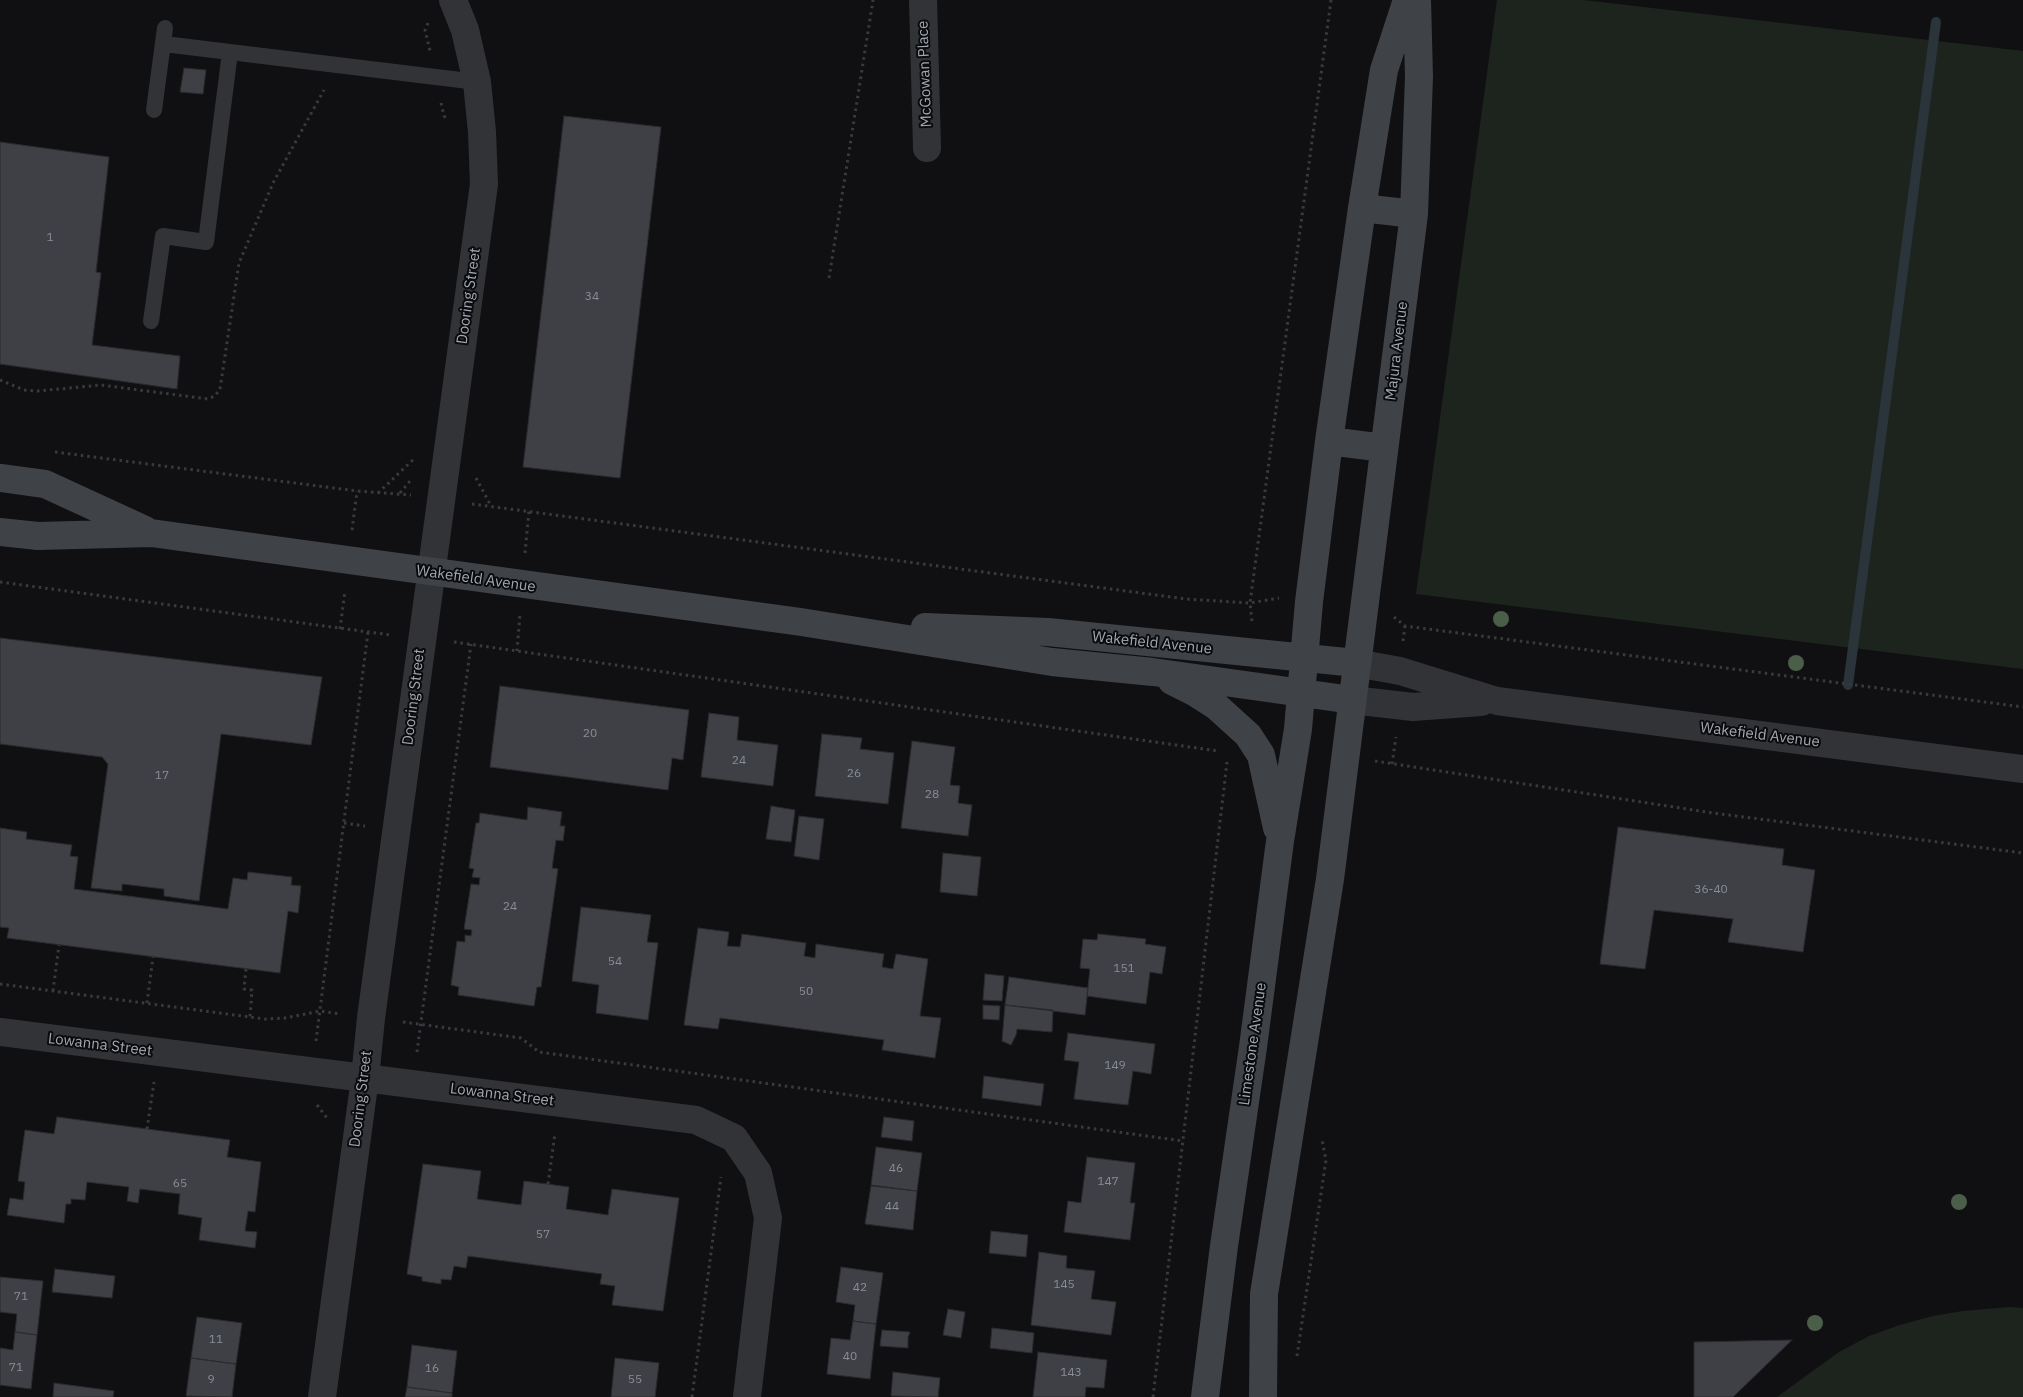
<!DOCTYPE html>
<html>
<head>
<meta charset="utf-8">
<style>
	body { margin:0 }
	canvas { display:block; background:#101012 }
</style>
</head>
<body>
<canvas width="2023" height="1397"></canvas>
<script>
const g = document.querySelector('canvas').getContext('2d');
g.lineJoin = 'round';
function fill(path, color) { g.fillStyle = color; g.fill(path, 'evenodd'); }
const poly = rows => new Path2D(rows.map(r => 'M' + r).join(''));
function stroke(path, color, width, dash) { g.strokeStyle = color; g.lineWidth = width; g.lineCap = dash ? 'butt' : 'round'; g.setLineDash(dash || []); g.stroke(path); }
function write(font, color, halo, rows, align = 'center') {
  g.font = font + ' "IBM Plex Sans",sans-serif'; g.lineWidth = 4; g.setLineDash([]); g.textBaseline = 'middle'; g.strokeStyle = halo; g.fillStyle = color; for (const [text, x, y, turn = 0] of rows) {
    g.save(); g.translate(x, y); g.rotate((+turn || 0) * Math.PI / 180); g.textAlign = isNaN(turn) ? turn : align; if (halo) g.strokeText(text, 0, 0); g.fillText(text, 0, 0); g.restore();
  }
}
fill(poly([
	[1497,0,1583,0,2023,51,2023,669,1416,594],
	[2010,1307,2023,1308,2023,1397,1777,1397,1839,1352,1869,1336,1900,1325,1933,1316,1963,1311]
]), '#1d241d');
stroke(poly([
	[1848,685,1936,22]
]), '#2a343a', 10);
const building = poly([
	[184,68,206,70,203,94,180,92,184,68],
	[564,116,661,127,620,478,523,467,564,116],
	[0,142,109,157,96,272,101,273,92,345,180,356,177,389,0,364,0,142],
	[0,638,322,677,311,745,221,734,199,901,164,896,164,889,122,884,122,891,91,888,108,764,102,757,0,744,0,638],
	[500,686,689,710,683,760,672,758,668,790,490,767,500,686],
	[709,713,739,717,737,740,778,745,773,786,701,777,709,713],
	[822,734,862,738,860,749,894,753,888,804,815,796,822,734],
	[912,741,955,747,950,785,960,786,958,803,972,805,968,836,901,828,912,741],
	[771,806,795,810,791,842,766,839,771,806],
	[528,807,562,812,560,826,565,826,563,841,556,840,552,868,558,869,541,987,537,987,534,1006,458,995,459,987,451,985,457,941,465,942,465,935,471,936,472,930,464,929,471,884,479,885,480,878,472,877,474,869,469,868,476,823,479,823,480,813,527,820,528,807],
	[799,816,824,819,819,860,794,856,799,816],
	[1618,827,1784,849,1782,865,1815,870,1803,952,1728,942,1733,919,1654,910,1645,969,1600,964,1618,827],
	[0,828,27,832,26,839,72,845,70,856,78,857,74,889,228,909,233,878,247,880,248,872,292,877,291,885,301,886,298,913,288,911,280,973,7,938,9,928,0,927,0,828],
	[943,853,981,857,977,896,940,892,943,853],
	[581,907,651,915,647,942,658,943,648,1020,596,1013,599,985,572,981,581,907],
	[698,928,729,932,727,946,740,947,742,934,806,943,804,956,815,958,816,944,884,954,882,967,893,969,896,954,928,959,920,1016,941,1018,935,1058,882,1050,884,1040,720,1018,718,1029,684,1025,698,928],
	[1098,934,1146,939,1145,944,1166,947,1162,974,1150,972,1146,1004,1087,996,1090,969,1080,968,1083,939,1097,940,1098,934],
	[985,974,1004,976,1002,1001,983,1000,985,974],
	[1009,977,1088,988,1085,1015,1005,1005,1009,977],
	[983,1005,1000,1006,999,1020,983,1019,983,1005],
	[1005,1005,1053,1010,1052,1032,1017,1029,1016,1035,1011,1045,1002,1041,1005,1005],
	[1068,1033,1155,1044,1151,1074,1133,1071,1128,1105,1074,1099,1079,1062,1064,1060,1068,1033],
	[984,1076,1044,1084,1041,1106,982,1098,984,1076],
	[57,1117,230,1140,227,1157,261,1162,255,1212,248,1211,245,1231,257,1232,255,1248,199,1240,202,1218,178,1214,180,1194,140,1189,138,1203,127,1201,129,1187,87,1182,85,1200,71,1199,71,1204,66,1204,64,1223,7,1215,10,1198,23,1200,25,1182,18,1181,25,1130,54,1134,57,1117],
	[884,1117,914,1121,912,1141,881,1137,884,1117],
	[876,1147,922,1153,917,1191,871,1185,876,1147],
	[1087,1157,1135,1163,1130,1203,1135,1203,1130,1240,1064,1232,1068,1201,1081,1203,1087,1157],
	[423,1164,481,1171,477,1199,521,1205,524,1181,569,1187,566,1209,608,1215,612,1189,679,1198,663,1311,612,1305,615,1286,600,1284,602,1274,468,1256,466,1268,454,1266,451,1280,441,1279,441,1284,422,1281,422,1277,407,1274,423,1164],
	[871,1186,917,1191,913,1230,865,1224,871,1186],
	[991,1231,1028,1235,1026,1257,989,1253,991,1231],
	[1039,1252,1067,1256,1066,1268,1095,1271,1091,1299,1116,1302,1111,1335,1031,1325,1039,1252],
	[841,1267,883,1273,876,1324,853,1321,855,1305,836,1302,841,1267],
	[55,1269,115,1276,112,1298,52,1292,55,1269],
	[0,1277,43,1281,37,1335,15,1332,17,1314,0,1312,0,1277],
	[948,1309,965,1312,961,1338,943,1335,948,1309],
	[197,1317,242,1323,236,1364,191,1358,197,1317],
	[853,1321,876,1324,870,1379,827,1374,831,1338,850,1340,853,1321],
	[992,1328,1034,1333,1032,1353,990,1348,992,1328],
	[882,1330,910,1332,908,1337,908,1348,880,1346,882,1330],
	[15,1332,37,1335,31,1389,0,1385,0,1348,13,1350,15,1332],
	[1792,1340,1733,1397,1694,1397,1694,1342,1792,1340],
	[412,1345,457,1351,452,1393,407,1387,412,1345],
	[1038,1352,1107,1360,1104,1388,1086,1387,1085,1397,1033,1397,1038,1352],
	[191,1358,236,1364,232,1397,186,1396,191,1358],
	[615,1358,659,1363,655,1397,611,1397,615,1358],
	[893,1372,940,1378,938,1397,891,1396,893,1372],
	[54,1383,114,1391,113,1397,53,1397,54,1383],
	[407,1387,452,1393,452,1397,405,1397,407,1387]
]);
fill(building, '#3f4045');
stroke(building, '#2a2b2e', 1);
stroke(poly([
	[428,23,425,30,430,51],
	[441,103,444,116,448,120],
	[829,278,873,0],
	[0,380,24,390,38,391,101,385,208,399,215,396,220,389,239,263,273,183,324,90],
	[55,452,357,491,411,495],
	[476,478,491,506],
	[378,493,415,458],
	[400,493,410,481],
	[472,504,1186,599,1250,603,1279,598],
	[352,530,357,491],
	[525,553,529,511],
	[0,582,391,635],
	[1394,617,1405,626,2023,707],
	[1252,621,1250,603,1331,0],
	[340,629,345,591],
	[1403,641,1405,626],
	[454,642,1218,751],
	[517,651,520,614],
	[1375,761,1713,813,2023,853],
	[1392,764,1396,737],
	[344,823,365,826],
	[246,969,244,989,252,990,250,1017],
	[0,984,265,1019,285,1018,320,1011,340,1014],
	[53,991,59,945],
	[147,1003,153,957],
	[403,1022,521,1038,539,1052,1183,1141],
	[316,1041,368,632],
	[417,1052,471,644],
	[317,1105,327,1118],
	[147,1129,154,1082],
	[548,1184,555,1133],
	[1297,1356,1326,1160,1322,1140],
	[692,1397,721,1177],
	[1153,1397,1227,762]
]), '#373a3e', 3, [2.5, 4]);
stroke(poly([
	[164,44,477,82],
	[154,110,165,28],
	[151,321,163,236,206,242,230,52]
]), '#313337', 16);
stroke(poly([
	[923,0,927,148],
	[1356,663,1400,671,1497,701,2023,769],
	[1352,700,1413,707,1481,702],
	[0,1032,696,1120,734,1138,758,1173,768,1218,747,1397],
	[322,1397,365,1078,371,1018,484,184,482,132,477,82,465,30,453,0]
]), '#313337', 28);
stroke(poly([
	[1362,208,1414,214],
	[1329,441,1384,448],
	[0,478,45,484,145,530],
	[0,532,38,536,151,533,801,622,1052,662,1153,672,1352,700],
	[925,627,1048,632,1356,663],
	[1172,681,1194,692,1216,706,1248,735,1261,755,1277,828],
	[1205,1397,1224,1246,1253,1047,1280,841,1298,729,1309,602,1329,441,1362,208,1384,70,1407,0],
	[1263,1397,1264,1294,1330,879,1414,214,1419,77,1417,0]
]), '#3f4247', 28);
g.fillStyle = '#4a5e4a';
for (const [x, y] of [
	[1501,619],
	[1796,663],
	[1959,1202],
	[1815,1323]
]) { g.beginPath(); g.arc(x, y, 8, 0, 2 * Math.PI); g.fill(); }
write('12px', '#888e97', null, [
	["1",50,238],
	["34",592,297],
	["20",590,734],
	["24",739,761],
	["26",854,774],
	["17",162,776],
	["28",932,795],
	["36-40",1711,890],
	["24",510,907],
	["54",615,962],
	["151",1124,969],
	["50",806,992],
	["149",1115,1066],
	["46",896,1169],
	["147",1108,1182],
	["65",180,1184],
	["44",892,1207],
	["57",543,1235],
	["145",1064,1285],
	["42",860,1288],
	["71",21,1297],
	["11",216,1340],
	["40",850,1357],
	["71",16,1368],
	["16",432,1369],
	["143",1071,1373],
	["9",211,1380],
	["55",635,1380]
]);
write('15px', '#a1a8b2', '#0b0b0d', [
	["McGowan Place",925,74,-92],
	["Dooring Street",469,296,-82],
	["Majura Avenue",1397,351,-83],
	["Wakefield Avenue",476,579,8],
	["Wakefield Avenue",1152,643,6],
	["Dooring Street",414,697,-83],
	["Wakefield Avenue",1760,735,7],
	["Limestone Avenue",1253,1044,-82],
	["Lowanna Street",100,1045,7],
	["Lowanna Street",502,1095,7],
	["Dooring Street",361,1099,-83]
]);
</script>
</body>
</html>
